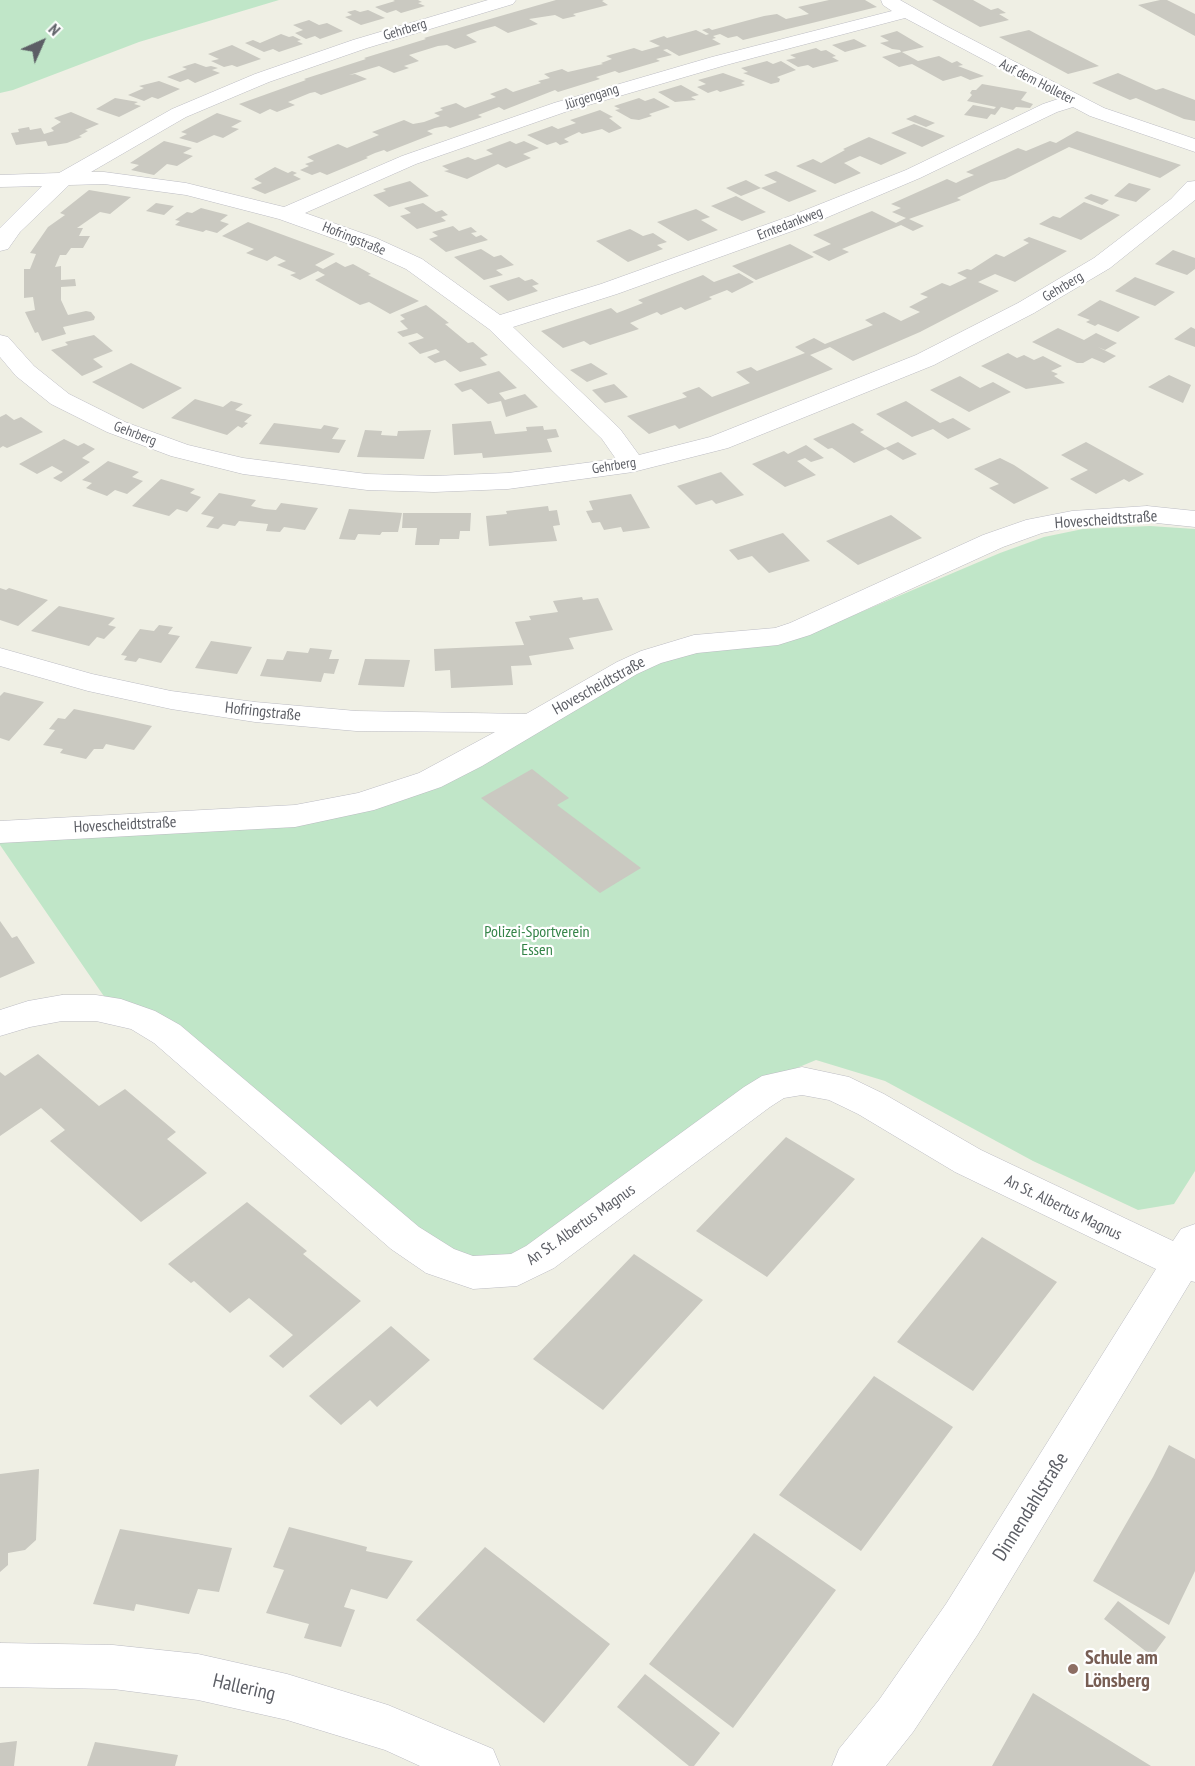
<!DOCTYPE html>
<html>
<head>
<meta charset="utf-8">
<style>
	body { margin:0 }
	#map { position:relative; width:1195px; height:1766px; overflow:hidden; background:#efefe4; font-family:"PT Sans Narrow",sans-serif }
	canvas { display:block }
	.north { position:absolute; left:12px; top:12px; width:60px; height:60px; -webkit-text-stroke:4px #fff; paint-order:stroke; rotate:45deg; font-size:16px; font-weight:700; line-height:24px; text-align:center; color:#5c5e65 }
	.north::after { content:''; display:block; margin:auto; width:21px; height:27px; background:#5c5e65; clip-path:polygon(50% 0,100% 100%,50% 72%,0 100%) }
</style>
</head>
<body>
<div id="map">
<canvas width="1195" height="1766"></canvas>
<div class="north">N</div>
</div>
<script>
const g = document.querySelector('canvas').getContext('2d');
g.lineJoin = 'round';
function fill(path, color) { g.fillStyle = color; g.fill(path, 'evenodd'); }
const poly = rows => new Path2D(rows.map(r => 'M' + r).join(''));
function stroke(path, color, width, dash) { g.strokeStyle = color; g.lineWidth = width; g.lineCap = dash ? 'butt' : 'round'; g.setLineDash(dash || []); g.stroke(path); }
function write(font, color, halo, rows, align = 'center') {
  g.font = font + ' "PT Sans Narrow",sans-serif'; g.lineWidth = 4.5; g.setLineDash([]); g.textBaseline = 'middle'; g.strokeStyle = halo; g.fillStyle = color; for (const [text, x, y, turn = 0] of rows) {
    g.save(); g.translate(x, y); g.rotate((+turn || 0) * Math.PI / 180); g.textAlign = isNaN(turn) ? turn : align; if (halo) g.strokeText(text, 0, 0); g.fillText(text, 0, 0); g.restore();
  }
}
fill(poly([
	[0,0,279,0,139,42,13,90,0,93],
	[1150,526,1195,529,1195,1171,1174,1204,1138,1210,1033,1161,885,1081,816,1060,780,1075,521,1265,451,1259,112,1008,0,845,0,836,367,806,646,663,828,626,1000,553,1044,537,1083,529]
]), '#c0e6c8');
fill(poly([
	[393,0,418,0,422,2,418,3,425,6,401,13,396,10,387,13,375,7,395,1],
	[556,0,604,0,602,1,608,5,573,14,576,16,563,19,555,15,529,19,538,24,508,33,495,26,480,30,466,35,477,42,455,49,447,45,438,46,409,55,419,61,404,66,409,68,394,73,379,66,349,75,355,74,367,79,321,95,315,92,310,93,288,102,295,105,277,112,270,109,260,114,239,104,306,80,304,79,366,59,364,58,426,39,424,38],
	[829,0,865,0,877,7,743,40,737,36,728,38,720,34,713,36,716,38,712,39,721,44,679,56,667,49,663,50,672,55,656,59,660,61,619,73,615,71,596,77,600,79,558,92,555,90,504,110,499,107,478,115,482,117,450,128,446,126,435,128,427,131,433,134,387,152,384,150,375,153,366,157,368,158,327,175,320,172,312,175,300,170,309,166,305,164,314,161,307,157,338,144,347,148,379,135,372,132,404,120,413,124,424,122,440,116,434,113,443,110,440,108,456,103,465,108,496,97,490,94,506,88,513,92,541,83,538,81,550,78,544,74,562,69,568,72,603,64,601,63,612,59,606,56,634,48,642,51,660,46,649,41,664,36,667,38,696,30,706,35,709,34,702,30,709,28,712,30,764,16,777,14,786,19,809,14,798,7],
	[932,0,973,0,991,10,998,8,1006,13,999,14,1009,20,980,27],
	[1160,0,1167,0,1195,14,1195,36,1138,5],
	[355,10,360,12,368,10,385,18,361,25,345,17,352,15,347,12],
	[309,20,319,25,327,23,343,31,320,39,315,36,306,39,295,33,303,30,293,25],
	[1029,30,1044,38,1099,66,1068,74,999,37],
	[897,31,924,47,902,52,918,61,939,56,952,63,957,61,963,65,958,66,984,76,970,80,961,76,943,81,912,64,899,67,882,57,901,52,900,50,892,49,880,43,889,41,880,36],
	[281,34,289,37,293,36,301,40,297,41,303,44,279,52,273,49,264,52,245,43,253,40,260,43],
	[854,39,867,46,845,52,832,45],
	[232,45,261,59,237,67,232,65,224,67,211,61,219,59,208,54],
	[816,48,821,51,826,50,836,56,832,57,839,61,813,68,808,65,798,67,786,60,796,58,790,55],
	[767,61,773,64,781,61,796,70,777,77,780,79,779,82,771,84,743,73,748,72,741,68],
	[195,63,206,67,211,66,218,68,212,70,220,73,195,83,188,79,180,82,167,77,187,69,182,67],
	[723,73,745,81,741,83,745,85,720,92,717,90,708,93,697,87,706,84,698,80],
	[1118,73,1156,90,1163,88,1195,100,1195,121,1184,119,1136,98,1130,100,1092,83],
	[159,81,180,89,158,99,152,97,144,101,128,95,144,88,139,86],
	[982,84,1027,92,1021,100,1033,104,1030,108,1016,107,1013,110,1001,107,995,115,991,114,987,119,964,115,973,105,994,109,996,107,967,101,972,95,970,93,972,90,976,90],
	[681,85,699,95,691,97,696,100,675,102,658,92],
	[115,98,138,102,134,104,141,106,119,117,96,109],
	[639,98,645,101,654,98,670,107,649,114,652,116,639,120,631,119,615,110,620,109,614,106],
	[600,110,613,117,609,118,622,128,609,133,602,129,582,134,579,132,564,139,569,142,560,145,556,142,547,145,527,135,552,126,558,129,576,123,570,120],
	[71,112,99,124,85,130,88,131,79,136,82,137,67,143,48,146,46,141,16,145,11,133,19,132,18,129,29,127,30,130,41,128,44,134,54,131,51,128,61,122,54,118],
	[217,113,242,121,231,127,239,129,223,138,214,135,197,143,179,138,187,134,181,132],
	[915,115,935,123,926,127,906,119],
	[914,124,945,136,922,147,891,133],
	[1077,131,1181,165,1160,178,1069,147,1005,179,991,182,957,198,961,200,909,219,924,226,913,231,901,225,842,249,849,252,829,261,812,252,831,244,813,235,872,211,896,223,906,218,892,212,901,208,891,204,947,179,956,183,964,179,974,175,966,172,1018,148,1026,151,1050,141,1056,143],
	[869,137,907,153,881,165,860,156,844,163,861,173,835,184,796,166,813,159,821,163,845,150,843,149],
	[164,141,192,148,183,153,193,156,177,166,167,164,154,175,131,170,139,165,130,163],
	[510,141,516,144,524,141,539,148,523,154,531,158,506,168,498,164,467,179,444,171,449,170,442,166,468,157,475,160,493,154,486,150],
	[275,167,288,173,292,171,297,173,293,175,301,179,265,194,251,188,262,183,254,179],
	[776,171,817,191,789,202,761,188,741,196,726,188,746,180,761,188,777,182,764,175],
	[410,181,429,196,389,207,373,195,386,191,383,189],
	[1129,183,1151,189,1136,202,1114,196],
	[89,190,131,197,110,214,100,212,77,228,83,228,79,236,90,236,83,248,71,248,66,255,60,255,55,267,61,266,61,280,75,279,76,286,61,287,61,300,68,315,86,311,91,312,95,317,94,320,63,327,66,334,42,341,38,332,35,333,25,312,35,310,33,297,24,298,24,269,30,269,36,254,30,253,48,227,65,215,60,213],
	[1091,194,1109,200,1102,205,1084,198],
	[736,196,766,212,742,221,711,206],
	[1084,202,1120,215,1081,240,1039,224,1053,216,1060,218],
	[156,203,174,206,164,215,146,211],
	[423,203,436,212,442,210,448,215,441,217,446,221,417,229,400,216,411,213,404,208],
	[201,208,228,215,220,221,229,224,217,233,206,230,203,232,175,225,180,221,175,220,187,212,192,213],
	[696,209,710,217,701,220,718,230,688,241,657,222],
	[248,222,335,254,315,265,323,269,336,262,345,267,353,264,371,274,368,275,419,301,390,314,369,302,360,305,315,280,325,275,318,271,300,280,290,275,296,273,277,265,286,261,275,256,267,261,246,253,254,249,222,236],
	[453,226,459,231,471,227,477,232,471,233,476,237,481,235,488,240,446,252,429,239,438,236,432,232],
	[630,229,643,236,653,233,667,242,657,245,663,249,628,262,596,241],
	[1029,237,1067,251,1015,282,995,274,978,282,999,291,920,332,853,361,830,347,810,355,833,369,679,429,675,425,649,434,627,416,687,397,682,393,699,387,712,397,750,383,736,372,751,367,757,371,805,353,795,347,814,338,825,344,873,325,865,320,884,312,901,321,920,312,909,307,928,297,920,294,942,283,950,286,967,278,957,273,967,269,971,270,996,254,1004,257,1029,243,1023,240],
	[790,244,814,257,756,280,732,266],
	[481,249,494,257,501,255,514,265,496,270,503,275,484,280,454,257],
	[1173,250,1195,258,1195,269,1187,275,1155,264],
	[739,273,754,282,732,293,727,290,709,297,712,299,685,310,681,307,661,315,657,312,630,323,639,329,590,345,584,341,563,348,541,331,611,308,617,313,643,303,638,300,703,275,714,282],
	[519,277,525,281,532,279,539,284,532,286,538,291,508,301,489,286],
	[1135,277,1175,292,1155,306,1115,291],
	[1100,300,1140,317,1118,332,1098,324,1095,326,1086,322,1090,320,1077,315],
	[426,305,449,323,445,324,468,343,473,342,488,355,480,358,487,365,460,372,445,360,435,363,427,357,440,352,436,349,420,354,408,343,424,338,417,333,403,337,397,332,408,329,400,321,405,319,400,315],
	[1191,327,1195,329,1195,347,1174,339],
	[1058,328,1084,340,1096,333,1117,343,1105,350,1098,347,1116,356,1104,363,1092,358,1083,363,1077,363,1032,342],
	[94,335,113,351,93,359,103,367,82,376,51,350,68,345,65,342],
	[1008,353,1017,358,1024,355,1034,360,1043,356,1062,366,1051,371,1058,374,1054,376,1065,383,1026,389,981,366],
	[131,363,153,374,182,388,143,409,92,382],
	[591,363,608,374,587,382,570,370],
	[499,371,517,388,499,393,505,400,525,394,538,407,506,417,501,401,488,404,471,389,462,392,454,384],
	[1169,375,1191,385,1183,403,1148,387],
	[960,376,980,388,993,382,1011,392,969,412,930,390],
	[614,384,628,397,605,403,592,390],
	[195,399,223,407,231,401,243,404,235,410,252,415,244,422,248,423,242,428,238,426,227,435,171,418],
	[906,401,940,423,953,418,971,429,948,439,933,429,912,437,876,414],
	[6,414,14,420,21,417,43,432,7,448,3,446,0,448,0,417],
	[491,421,495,434,527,431,526,427,543,426,544,430,556,429,559,437,547,439,552,452,483,458,482,453,454,455,452,424],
	[274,423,321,429,324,425,339,428,332,439,346,440,339,453,259,444],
	[853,423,864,430,860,432,885,448,898,442,917,454,903,460,886,449,854,463,832,448,828,449,813,439],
	[365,430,382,431,381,435,397,436,398,431,431,430,424,459,357,457],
	[64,439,78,446,84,443,95,449,82,458,90,462,61,482,53,478,63,472,52,466,37,474,19,464],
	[1086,442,1144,474,1129,482,1124,479,1096,494,1070,479,1088,470,1061,455],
	[806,445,824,458,811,462,805,458,797,461,816,475,785,487,752,464,784,451,788,454],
	[1000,458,1014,465,1049,488,1014,504,989,488,999,484,974,469],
	[108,461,139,472,132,477,143,481,127,494,115,490,107,496,86,488,92,483,82,480],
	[721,472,744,495,716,504,712,500,696,505,677,486],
	[161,479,195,489,190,493,201,497,187,512,177,509,169,516,132,506],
	[219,493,256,500,251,506,264,509,276,510,281,503,318,508,305,530,284,527,280,532,266,531,268,524,239,521,235,526,223,524,218,529,206,527,214,517,201,514],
	[631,494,650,528,623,532,621,527,604,530,600,522,592,523,586,511,593,510,589,501],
	[548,506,549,511,557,510,560,525,553,526,557,541,489,546,486,516,507,514,506,511],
	[349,509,402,513,398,532,382,532,380,535,358,534,355,540,339,539],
	[403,513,471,513,470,531,460,531,459,539,440,539,439,545,415,545,417,528,402,528],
	[891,515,922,538,858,565,826,541],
	[783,533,810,561,769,573,752,556,738,560,729,550],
	[0,588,6,590,9,588,48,600,18,626,0,620],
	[582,597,583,600,598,598,613,630,569,638,574,649,529,656,532,665,511,666,513,685,451,688,450,670,435,671,434,649,524,645,515,622,531,620,529,616,558,612,553,601],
	[59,606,115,618,108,625,116,627,104,639,97,637,89,646,31,631],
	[159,625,173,627,168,634,180,636,161,663,139,658,136,662,124,660,127,656,121,655,140,629,154,631],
	[211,641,252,647,237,674,195,668],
	[310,648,332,650,329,659,339,659,334,674,324,673,321,682,260,676,267,659,283,660,287,651,308,653],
	[365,659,410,660,404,687,358,685],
	[4,692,44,702,9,741,0,738,0,696],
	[74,709,117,718,152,726,134,750,106,744,103,749,94,749,86,759,60,753,63,749,43,745,55,730,49,729,58,718,65,719],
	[532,769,569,798,557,805,641,868,600,893,481,798],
	[0,921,12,938,17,936,35,963,0,978],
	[38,1054,99,1106,125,1089,176,1132,167,1139,207,1173,141,1222,50,1141,65,1130,41,1108,0,1136,0,1072,5,1076],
	[786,1137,855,1179,767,1277,696,1231],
	[247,1202,307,1251,303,1254,361,1301,283,1368,269,1356,293,1335,249,1298,230,1313,194,1281,191,1283,168,1264],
	[982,1237,1057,1282,973,1391,897,1342],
	[634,1254,703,1300,603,1410,533,1359],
	[391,1326,430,1360,377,1407,370,1400,341,1425,309,1396],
	[874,1376,953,1427,861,1551,779,1495],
	[1169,1445,1195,1459,1195,1571,1169,1625,1093,1581,1153,1477],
	[39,1469,36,1540,25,1550,8,1553,8,1565,0,1572,0,1474],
	[289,1527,367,1547,366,1551,413,1561,387,1599,351,1589,344,1607,355,1610,341,1647,304,1638,309,1624,266,1613,284,1570,273,1567],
	[120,1529,232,1548,219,1592,198,1589,189,1614,136,1604,134,1611,93,1604],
	[754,1533,836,1590,733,1728,649,1664],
	[485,1547,610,1644,544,1723,416,1620],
	[1118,1601,1166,1637,1152,1656,1104,1619],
	[645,1674,720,1733,694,1766,689,1766,617,1707],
	[1033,1693,1151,1766,992,1766],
	[17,1741,14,1766,0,1766,0,1743],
	[95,1742,178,1755,175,1766,87,1766]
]), '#cac9c1');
const minor = poly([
	[488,0,516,0,513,4,367,48,269,82,186,117,91,172,104,172,186,183,284,207,402,156,554,103,712,57,892,11,883,5,881,0,900,0,946,26,1104,108,1195,139,1195,152,1090,116,1073,107,1057,112,920,178,809,225,617,294,513,327,620,429,639,455,710,437,916,355,1018,303,1094,258,1171,199,1187,182,1195,181,1195,200,1110,268,1034,313,934,365,728,448,633,472,508,489,434,492,367,490,243,474,171,456,107,432,51,404,16,376,0,357,0,335,8,337,34,366,69,394,125,422,188,445,243,458,367,474,434,476,508,473,616,459,602,439,489,329,406,269,360,248,279,219,186,195,104,184,69,185,20,232,8,249,0,251,0,228,42,186,0,187,0,175,59,173,172,109,255,74,353,40,488,0],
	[905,18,1058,99,1043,104,906,170,793,215,601,284,500,315,422,259,376,238,305,213,416,164,568,111,726,65,905,18],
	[1147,506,1195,511,1195,527,1147,522,1072,527,1042,533,1003,547,810,635,778,645,697,653,661,663,637,674,482,766,441,787,374,810,295,827,0,843,0,821,295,805,358,793,419,773,495,732,356,731,255,722,171,709,88,691,0,666,0,648,92,674,171,691,255,702,356,711,526,714,617,662,641,651,694,635,775,628,790,623,983,535,1026,520,1072,511,1147,506],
	[62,995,96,995,121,999,155,1011,180,1025,419,1227,454,1249,473,1256,511,1254,526,1246,744,1087,762,1076,802,1067,849,1077,884,1094,981,1150,1173,1241,1181,1229,1195,1224,1195,1282,1191,1281,978,1634,913,1732,886,1766,832,1766,839,1749,879,1700,946,1604,1156,1269,955,1172,858,1114,829,1100,802,1095,784,1098,770,1107,554,1268,517,1286,473,1289,426,1273,391,1249,154,1043,131,1029,96,1021,62,1021,30,1027,0,1036,0,1010,28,1001,62,995],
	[0,1643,113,1645,198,1654,287,1674,388,1705,493,1749,500,1766,420,1766,385,1750,287,1720,198,1700,113,1689,0,1687,0,1643]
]);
stroke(minor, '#bcbcc3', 1);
fill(minor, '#fff');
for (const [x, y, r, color] of [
	[1073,1669,6,"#8d6e63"]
]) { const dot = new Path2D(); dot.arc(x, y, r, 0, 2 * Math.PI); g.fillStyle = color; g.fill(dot); stroke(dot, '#fff', 2); }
write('14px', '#5c5e65', '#fff', [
	["Gehrberg",405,30,-17],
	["Auf dem Holleter",1037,82,27],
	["Jürgengang",592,97,-18],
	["Erntedankweg",790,224,-21],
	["Hofringstraße",354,239,22],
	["Gehrberg",1063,287,-31],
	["Gehrberg",135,434,21],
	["Gehrberg",614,466,-9]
]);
write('16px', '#5c5e65', '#fff', [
	["Hovescheidtstraße",1106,520,-4],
	["Hovescheidtstraße",599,686,-29],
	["Hofringstraße",263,712,6],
	["Hovescheidtstraße",125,825,-3],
	["An St. Albertus Magnus",1063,1208,26],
	["An St. Albertus Magnus",581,1225,-35]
]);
write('16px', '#348448', '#fff', [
	["Polizei-Sportverein",537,932],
	["Essen",537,950]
]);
write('20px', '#5c5e65', '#fff', [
	["Dinnendahlstraße",1031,1507,-58],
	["Hallering",244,1688,13]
]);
write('bold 20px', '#785e54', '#fff', [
	["Schule am",1085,1658],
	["Lönsberg",1085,1681]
], 'left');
</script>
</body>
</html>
